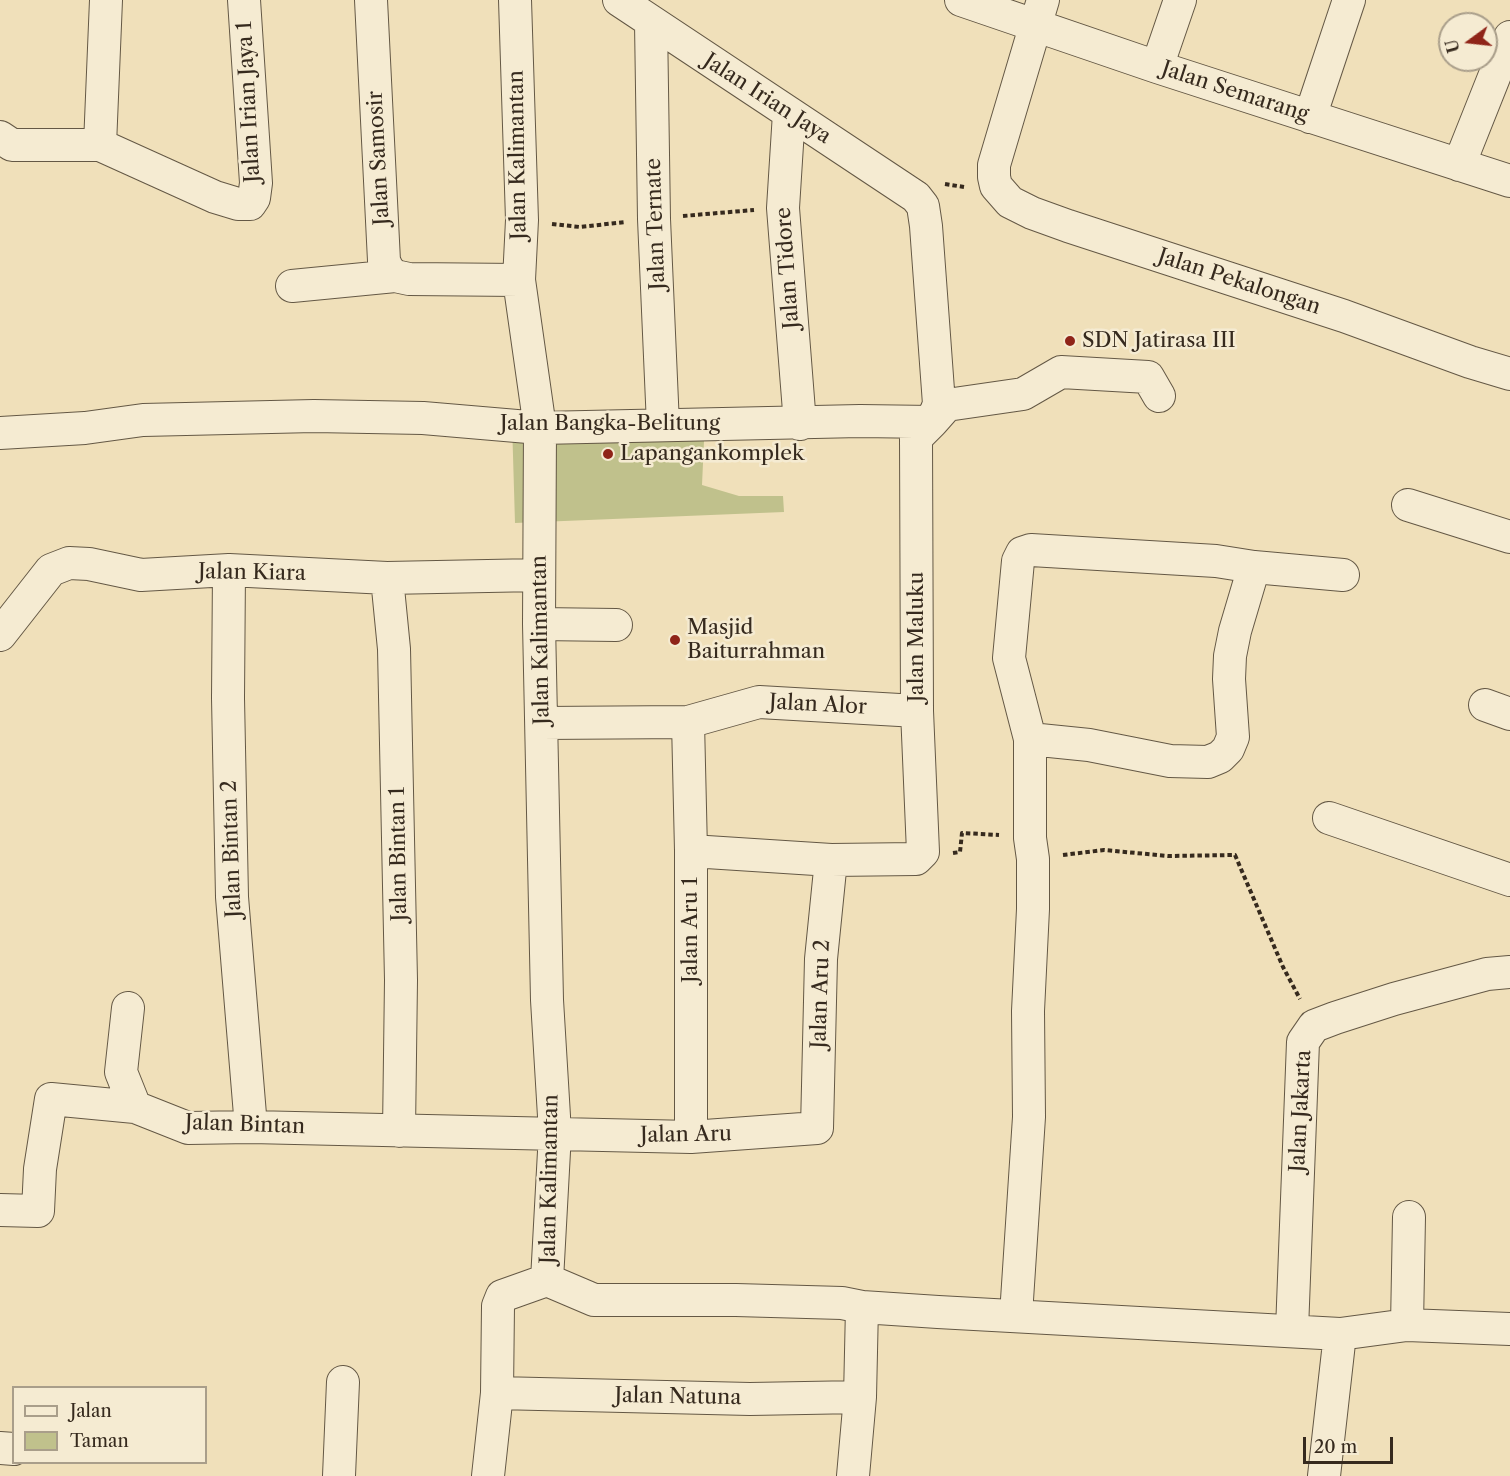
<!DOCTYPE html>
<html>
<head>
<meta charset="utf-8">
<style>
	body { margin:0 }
	#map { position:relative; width:1510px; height:1476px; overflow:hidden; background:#f0e0ba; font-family:"Libre Caslon Text",serif }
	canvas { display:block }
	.legend { position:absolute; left:12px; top:1386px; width:195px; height:78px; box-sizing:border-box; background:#f5ebd2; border:2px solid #a99e8a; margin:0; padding:8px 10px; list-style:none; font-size:18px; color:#362a1e }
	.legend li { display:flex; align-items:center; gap:12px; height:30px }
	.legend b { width:30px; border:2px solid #a99e8a }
	.north { position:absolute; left:1438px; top:12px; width:60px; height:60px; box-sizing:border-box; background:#f5ebd2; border:2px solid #a99e8a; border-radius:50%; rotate:255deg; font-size:16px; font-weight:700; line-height:24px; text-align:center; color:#362a1e }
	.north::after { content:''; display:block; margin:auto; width:21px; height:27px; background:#8f2418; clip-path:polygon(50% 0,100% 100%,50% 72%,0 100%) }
	.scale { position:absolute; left:1303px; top:1437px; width:90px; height:27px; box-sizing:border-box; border:3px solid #362a1e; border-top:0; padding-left:8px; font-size:18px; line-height:21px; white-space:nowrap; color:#362a1e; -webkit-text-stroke:4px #f5ebd2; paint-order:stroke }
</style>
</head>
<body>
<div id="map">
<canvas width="1510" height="1476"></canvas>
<ul class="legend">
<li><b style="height:8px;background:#f5ebd2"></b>Jalan</li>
<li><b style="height:16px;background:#c0c18c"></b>Taman</li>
</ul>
<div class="north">U</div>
<div class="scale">20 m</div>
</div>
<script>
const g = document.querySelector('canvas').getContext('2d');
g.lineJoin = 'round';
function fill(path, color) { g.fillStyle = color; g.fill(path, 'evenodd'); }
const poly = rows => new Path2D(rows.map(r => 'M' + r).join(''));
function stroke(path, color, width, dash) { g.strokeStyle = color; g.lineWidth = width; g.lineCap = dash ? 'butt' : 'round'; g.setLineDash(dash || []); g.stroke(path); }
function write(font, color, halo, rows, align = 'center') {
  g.font = font + ' "Libre Caslon Text",serif'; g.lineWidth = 5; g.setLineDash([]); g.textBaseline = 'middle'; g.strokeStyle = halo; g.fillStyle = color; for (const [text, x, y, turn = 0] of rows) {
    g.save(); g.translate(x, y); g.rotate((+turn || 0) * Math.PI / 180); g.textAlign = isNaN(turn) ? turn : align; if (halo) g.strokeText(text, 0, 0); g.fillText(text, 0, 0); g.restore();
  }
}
fill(poly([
	[705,419,702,485,739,496,783,496,784,512,515,523,512,422]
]), '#c0c18c');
const minor = poly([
	[371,0,384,261,388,270,395,276,409,279,519,280],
	[515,0,522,220,519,280,540,428,539,624,547,1000,555,1133,547,1280],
	[619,0,916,197,923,206,926,226,939,404,932,422,916,438,917,711,923,852,916,859,831,860,691,851],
	[961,0,1157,67,1510,181],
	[1043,0,994,165,994,177,996,186,1010,202,1032,213,1068,226,1344,316,1470,362,1510,374],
	[651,23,654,219,663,425],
	[1157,67,1180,0],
	[789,113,783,208,800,424],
	[1310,117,1349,0],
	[0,137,12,145,100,145,215,197,238,204,250,204,254,198,256,183,244,0],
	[100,145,106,0],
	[1459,165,1510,37],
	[292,286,395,276],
	[0,433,85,428,143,420,314,416,423,418,540,428,860,421,932,422,947,405,1023,394,1061,372,1148,377,1159,396],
	[1408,505,1510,537],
	[229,570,228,698,232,897,251,1127],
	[387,578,394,649,401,980,399,1131],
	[539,624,616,625],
	[0,635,51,570,69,563,89,564,141,575,229,570,387,578,538,575],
	[1485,705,1510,714],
	[688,722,691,851,691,1137],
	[542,723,688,722,759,702,917,711],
	[1030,739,1089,745,1170,761,1208,762,1220,757,1228,749,1233,737,1229,679,1230,656,1235,631,1254,567],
	[1329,818,1510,880],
	[128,1008,121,1072,135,1107],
	[0,1210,38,1211,40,1169,51,1099,135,1107,188,1128,251,1127,691,1137,817,1128,821,959,831,860],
	[1016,1315,1029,1117,1028,1011,1033,909,1033,859,1030,838,1030,739,1009,658,1018,561,1022,553,1031,550,1216,561,1254,567,1343,575],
	[1407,1325,1409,1217],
	[1292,1330,1303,1042,1314,1026,1335,1018,1394,999,1487,974,1510,972],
	[497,1393,750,1399,860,1397],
	[0,1448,14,1449],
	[339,1476,343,1382],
	[488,1476,497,1393,498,1306,502,1296,547,1280,594,1300,736,1300,842,1303,862,1307,938,1312,1340,1334,1407,1325,1510,1329],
	[853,1476,860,1397,862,1307],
	[1324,1476,1340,1334]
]);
stroke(minor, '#645845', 34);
stroke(poly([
	[945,184,964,187],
	[683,216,754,210],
	[552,224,580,227,625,222],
	[953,853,960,852,962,833,999,835],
	[1063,855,1104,850,1168,856,1235,855,1283,967,1300,999]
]), '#362a1e', 4, [4.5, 3]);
stroke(minor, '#f5ebd2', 32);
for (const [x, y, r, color] of [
	[1070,341,6,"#8f2418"],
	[608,454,6,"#8f2418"],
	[675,640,6,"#8f2418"]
]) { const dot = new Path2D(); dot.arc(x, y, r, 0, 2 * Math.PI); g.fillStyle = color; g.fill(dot); stroke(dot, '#f5ebd2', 2); }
write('21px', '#362a1e', '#f5ebd2', [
	["Jalan Semarang",1235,92,18],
	["Jalan Irian Jaya",767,99,33],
	["Jalan Irian Jaya 1",249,102,-93],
	["Jalan Kalimantan",518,155,-91],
	["Jalan Samosir",379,158,-93],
	["Jalan Ternate",656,224,-92],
	["Jalan Tidore",788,268,-94],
	["Jalan Pekalongan",1239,282,18],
	["Jalan Bangka-Belitung",610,424],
	["Jalan Kiara",252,573,1],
	["Jalan Maluku",917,637,-90],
	["Jalan Kalimantan",541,640,-91],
	["Jalan Alor",818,705,3],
	["Jalan Bintan 2",232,849,-92],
	["Jalan Bintan 1",399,854,-91],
	["Jalan Aru 1",691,930,-90],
	["Jalan Aru 2",821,994,-88],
	["Jalan Jakarta",1301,1111,-87],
	["Jalan Bintan",245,1125,2],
	["Jalan Aru",686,1135,-1],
	["Jalan Kalimantan",550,1179,-89],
	["Jalan Natuna",678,1397,1]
]);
write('21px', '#362a1e', '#f5ebd2', [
	["SDN Jatirasa III",1082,341],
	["Lapangankomplek",620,454],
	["Masjid",687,628],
	["Baiturrahman",687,652]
], 'left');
</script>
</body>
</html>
